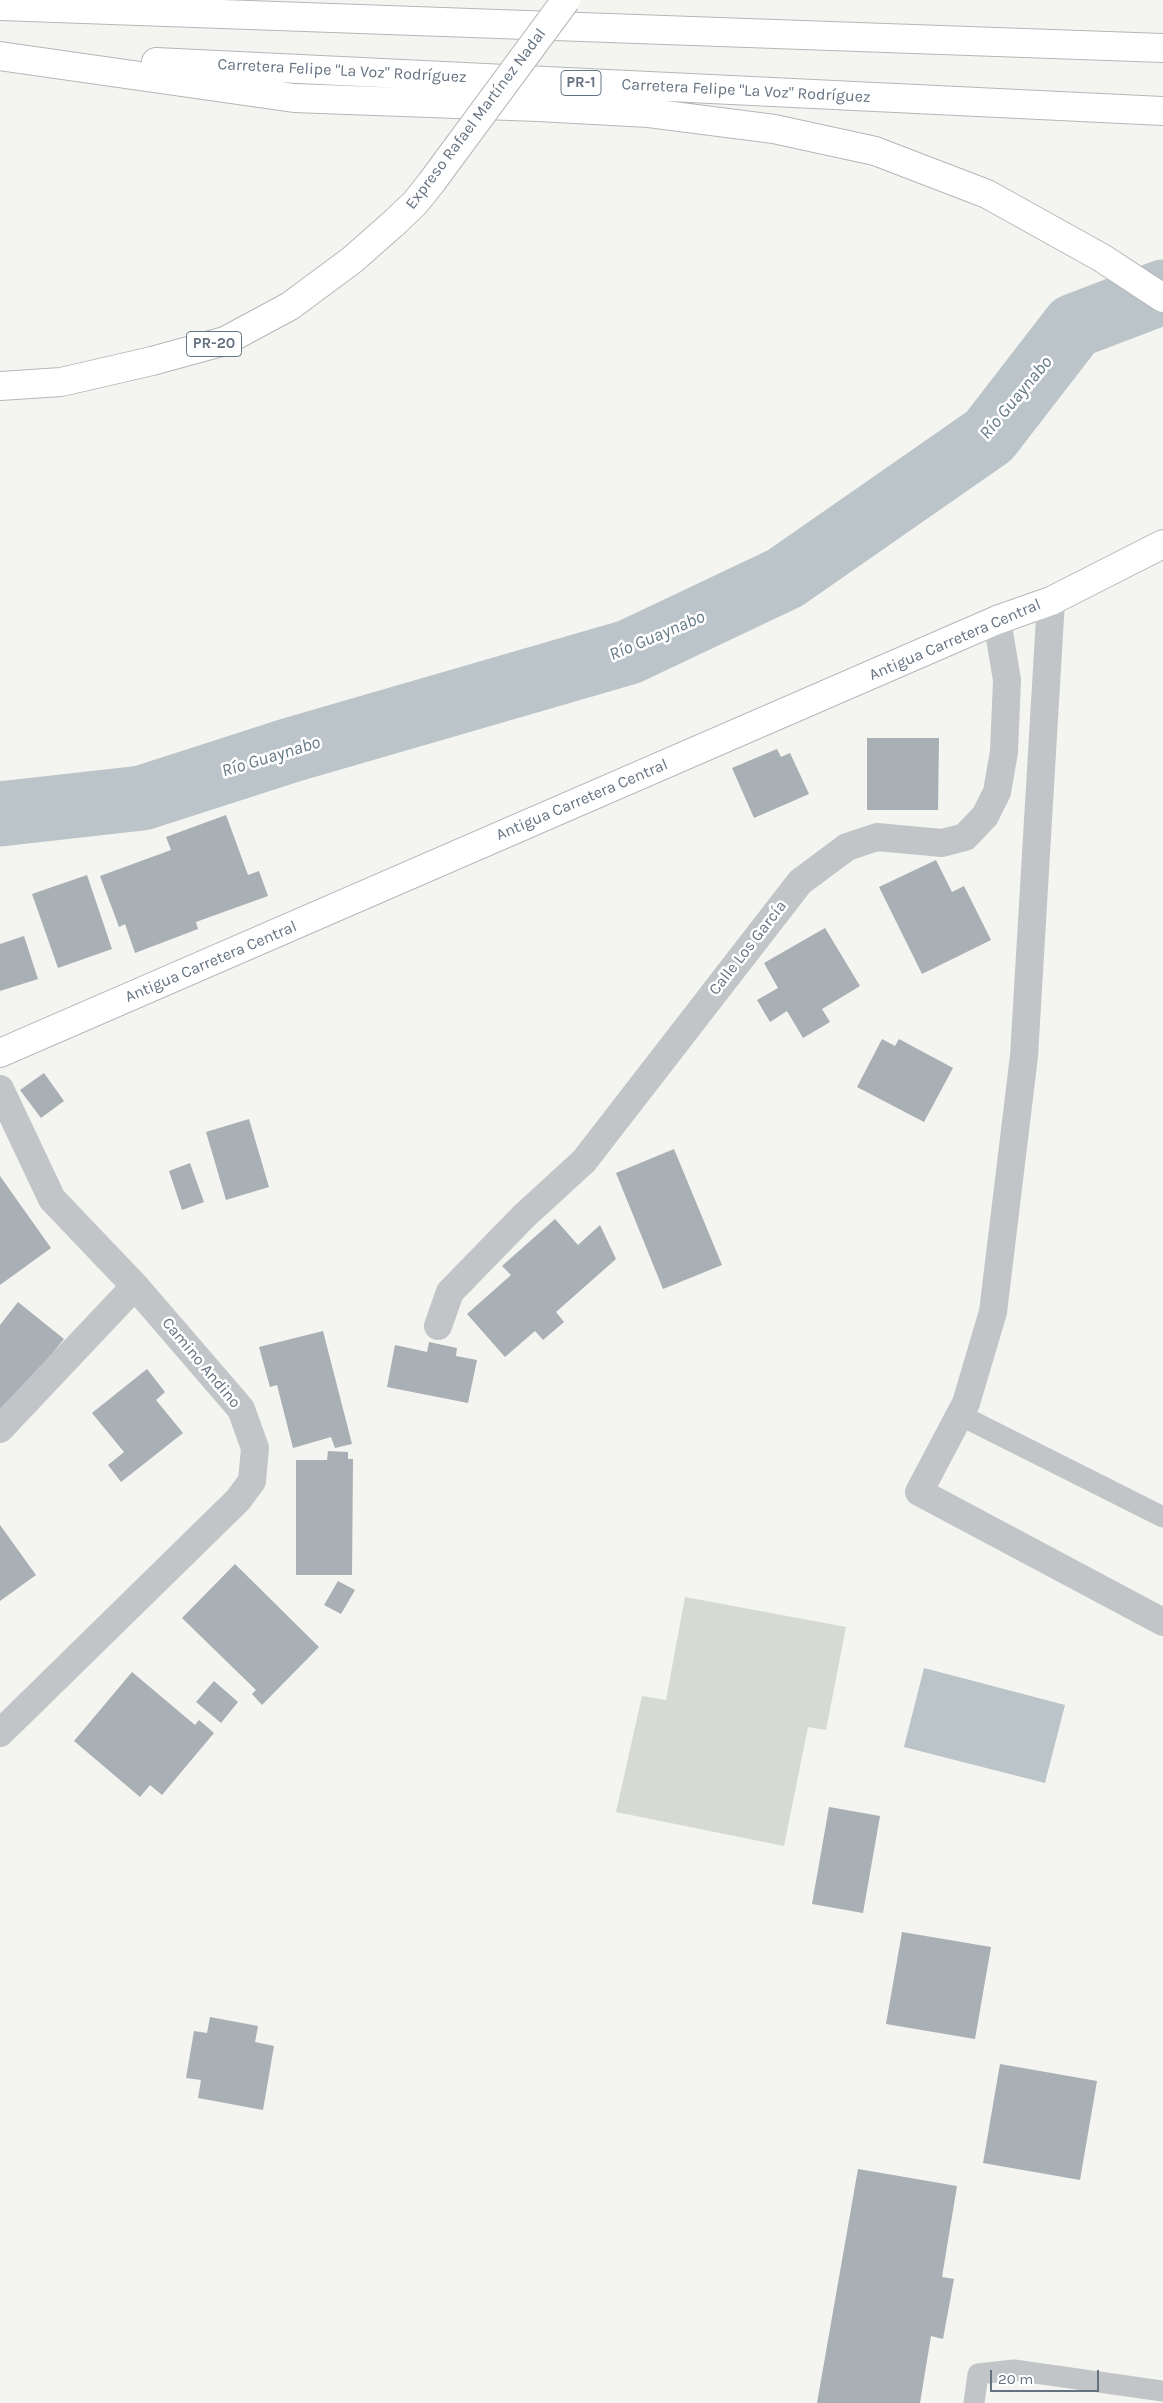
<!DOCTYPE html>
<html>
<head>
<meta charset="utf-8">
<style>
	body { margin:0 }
	#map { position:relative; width:1163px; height:2403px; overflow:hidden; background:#f4f4f0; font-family:Karla,sans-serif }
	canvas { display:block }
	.scale { position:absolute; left:990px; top:2370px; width:109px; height:22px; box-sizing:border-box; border:2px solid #647281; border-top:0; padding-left:6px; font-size:15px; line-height:18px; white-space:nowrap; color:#647281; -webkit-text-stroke:4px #fff; paint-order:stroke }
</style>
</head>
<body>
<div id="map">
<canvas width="1163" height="2403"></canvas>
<div class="scale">20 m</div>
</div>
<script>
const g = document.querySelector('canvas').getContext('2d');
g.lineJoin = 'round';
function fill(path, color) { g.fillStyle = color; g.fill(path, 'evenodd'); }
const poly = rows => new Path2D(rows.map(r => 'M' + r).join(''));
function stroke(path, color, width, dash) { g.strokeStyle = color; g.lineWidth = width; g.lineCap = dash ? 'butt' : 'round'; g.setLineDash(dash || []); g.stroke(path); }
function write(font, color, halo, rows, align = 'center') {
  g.font = font + ' Karla,sans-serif'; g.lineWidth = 5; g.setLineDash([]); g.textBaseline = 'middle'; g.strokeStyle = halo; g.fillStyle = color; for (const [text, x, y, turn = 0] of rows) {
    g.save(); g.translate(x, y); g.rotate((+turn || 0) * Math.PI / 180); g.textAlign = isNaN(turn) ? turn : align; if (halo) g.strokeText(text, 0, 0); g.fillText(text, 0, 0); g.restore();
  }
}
fill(poly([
	[685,1597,846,1627,826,1730,808,1727,784,1846,616,1812,642,1696,666,1700]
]), '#d5dbd1');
fill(poly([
	[924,1668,1065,1705,1045,1783,904,1747]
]), '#bac4c9');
stroke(poly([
	[0,814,142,798,291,750,629,652,785,578,989,436,1074,326,1163,292]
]), '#bac4c9', 65);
fill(poly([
	[867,738,939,738,938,810,867,810],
	[777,749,781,757,790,753,809,794,754,818,732,768],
	[226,815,248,875,259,871,268,896,196,922,198,929,135,953,125,924,119,927,100,876,171,850,166,837],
	[936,860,952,892,964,886,991,940,922,974,879,887],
	[87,875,112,949,58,968,32,894],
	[825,928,860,986,822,1009,830,1022,803,1038,787,1011,770,1022,757,1000,778,988,764,963],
	[24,936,38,979,0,991,0,944],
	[882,1039,895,1046,899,1039,953,1068,924,1122,857,1087],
	[44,1073,64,1101,41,1118,20,1090],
	[249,1119,269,1187,226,1200,206,1132],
	[674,1149,722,1265,663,1289,616,1173],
	[190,1163,204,1202,182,1210,169,1171],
	[0,1176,51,1248,0,1285],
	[555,1219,578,1245,600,1225,616,1259,556,1312,564,1322,543,1340,535,1331,505,1357,467,1314,511,1275,502,1266],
	[18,1302,64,1339,5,1412,0,1408,0,1325],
	[323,1331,352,1444,335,1448,331,1437,293,1448,277,1385,270,1387,259,1347],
	[429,1342,457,1348,456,1356,477,1360,468,1403,387,1387,395,1345,427,1352],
	[147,1369,165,1392,156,1400,183,1433,121,1482,108,1465,124,1452,92,1413],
	[328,1451,348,1452,348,1459,353,1459,352,1575,296,1575,296,1460,327,1460],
	[0,1525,36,1575,0,1601],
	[235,1564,319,1647,262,1705,252,1694,256,1690,182,1618],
	[338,1581,355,1590,341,1614,324,1605],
	[132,1672,195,1725,199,1720,214,1733,162,1795,150,1785,140,1797,74,1741],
	[214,1681,238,1702,221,1723,196,1702],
	[829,1807,880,1816,863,1913,812,1904],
	[902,1932,991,1947,975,2039,886,2024],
	[210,2017,258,2026,255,2042,274,2046,263,2110,198,2098,201,2080,186,2078,194,2031,207,2033],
	[1000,2064,1097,2081,1080,2180,983,2163],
	[858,2169,957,2186,942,2277,954,2279,943,2339,931,2336,920,2403,817,2403]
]), '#a8afb5');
const secondary = poly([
	[0,1053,997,620,1051,601,1163,544]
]);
const highway = poly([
	[0,6,1163,48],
	[0,56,294,98,538,107,649,113,774,129,875,151,987,194,1102,258,1163,298],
	[156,62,1163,111],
	[0,386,61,382,152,361,225,341,290,306,352,260,394,223]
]);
stroke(secondary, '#b4b8bc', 30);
stroke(highway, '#b4b7ba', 30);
stroke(poly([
	[960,1415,1163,1517],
	[974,2403,978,2374,1014,2370,1163,2391]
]), '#c2c5c8', 21);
stroke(poly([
	[1051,601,1024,1056,993,1312,966,1403,919,1492,1163,1622],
	[0,1089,52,1199,135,1286,241,1409,255,1448,252,1481,238,1500,0,1733],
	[438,1326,450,1292,524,1216,584,1161,800,882,847,847,877,837,942,843,965,837,985,816,997,792,1004,752,1007,680,997,620],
	[0,1429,135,1286]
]), '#c2c5c8', 28);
stroke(secondary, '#fff', 28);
stroke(highway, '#fff', 28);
const highwayBridge = poly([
	[394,223,415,203,431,183,566,0]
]);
stroke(highwayBridge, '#b4b7ba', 30, []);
stroke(highwayBridge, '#fff', 28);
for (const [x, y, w] of [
	[581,83,40],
	[214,344,55]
]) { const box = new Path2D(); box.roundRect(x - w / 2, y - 12.5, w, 25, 4); g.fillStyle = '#fff'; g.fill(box); stroke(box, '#647281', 1); }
write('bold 15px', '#647281', null, [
	["PR-1",581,83],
	["PR-20",214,344]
]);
write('16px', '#647281', '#fff', [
	["Carretera Felipe \"La Voz\" Rodríguez",342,71,3],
	["Carretera Felipe \"La Voz\" Rodríguez",746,91,3],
	["Expreso Rafael Martínez Nadal",476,119,-53],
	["Antigua Carretera Central",955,640,-23],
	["Antigua Carretera Central",582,800,-23],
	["Calle Los García",748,948,-52],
	["Antigua Carretera Central",211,962,-23],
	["Camino Andino",201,1363,50]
]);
write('italic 18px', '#647a85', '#fff', [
	["Río Guaynabo",1016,398,-50],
	["Río Guaynabo",657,636,-23],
	["Río Guaynabo",271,757,-17]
]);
</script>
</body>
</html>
